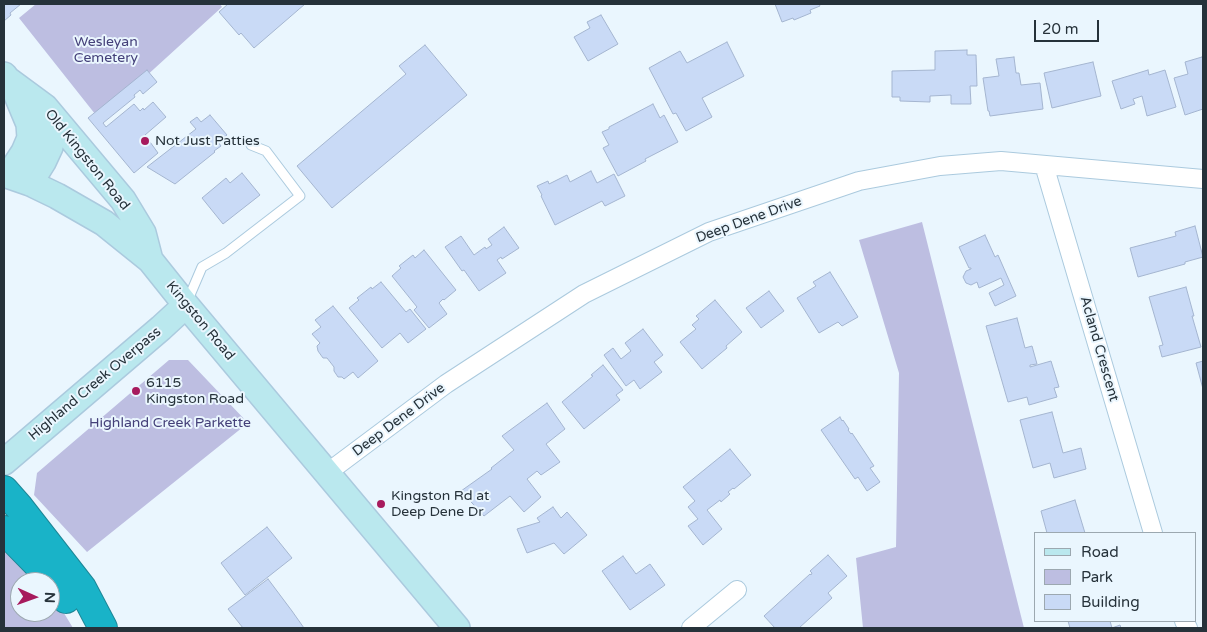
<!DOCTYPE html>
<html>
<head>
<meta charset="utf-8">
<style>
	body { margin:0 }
	#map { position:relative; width:1207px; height:632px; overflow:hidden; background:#eaf6fe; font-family:"Varela Round",sans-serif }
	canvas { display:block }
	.frame { position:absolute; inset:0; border:5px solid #26323a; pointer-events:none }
	.legend { position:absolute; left:1034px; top:532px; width:162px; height:90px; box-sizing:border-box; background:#eaf6fe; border:1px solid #9ca8b0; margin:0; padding:6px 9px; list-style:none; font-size:15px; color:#26323a }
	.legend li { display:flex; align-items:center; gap:10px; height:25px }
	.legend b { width:25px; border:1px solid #9ca8b0 }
	.north { position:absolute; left:10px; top:572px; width:50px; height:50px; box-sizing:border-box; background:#eaf6fe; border:1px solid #9ca8b0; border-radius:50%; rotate:92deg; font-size:14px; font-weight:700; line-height:20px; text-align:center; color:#26323a }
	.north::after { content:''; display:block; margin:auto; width:18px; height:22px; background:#a71a5d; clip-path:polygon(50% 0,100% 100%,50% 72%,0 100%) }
	.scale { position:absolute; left:1034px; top:20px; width:65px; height:22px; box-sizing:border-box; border:2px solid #26323a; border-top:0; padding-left:6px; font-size:15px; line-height:18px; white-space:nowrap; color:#26323a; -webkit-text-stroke:4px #eaf6fe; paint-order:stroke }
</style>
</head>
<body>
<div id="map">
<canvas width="1207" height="632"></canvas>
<div class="frame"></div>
<ul class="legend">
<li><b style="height:6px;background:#bae8ee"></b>Road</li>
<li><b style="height:14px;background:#bdbee1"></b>Park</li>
<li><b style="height:14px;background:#c9daf6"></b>Building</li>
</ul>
<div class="north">N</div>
<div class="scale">20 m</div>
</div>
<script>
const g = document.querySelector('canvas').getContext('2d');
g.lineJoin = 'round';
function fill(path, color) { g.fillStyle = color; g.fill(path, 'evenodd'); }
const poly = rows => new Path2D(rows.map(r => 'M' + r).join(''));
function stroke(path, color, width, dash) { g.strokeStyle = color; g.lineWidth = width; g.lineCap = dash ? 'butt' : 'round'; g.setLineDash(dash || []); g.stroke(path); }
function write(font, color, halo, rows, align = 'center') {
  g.font = font + ' "Varela Round",sans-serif'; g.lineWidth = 4; g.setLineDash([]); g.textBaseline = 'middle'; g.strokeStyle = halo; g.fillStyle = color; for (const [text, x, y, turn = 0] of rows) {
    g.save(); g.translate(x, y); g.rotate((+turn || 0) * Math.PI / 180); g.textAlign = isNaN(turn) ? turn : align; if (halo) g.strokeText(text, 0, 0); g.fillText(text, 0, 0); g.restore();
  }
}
fill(poly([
	[36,4,220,4,222,7,99,119,19,18],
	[922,222,1024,628,863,628,856,558,896,547,899,373,859,240],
	[169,360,188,360,248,423,87,552,34,495,37,473],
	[4,552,45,582,20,582,20,612,50,612,50,590,73,628,4,628]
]), '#bdbee1');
const building = poly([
	[4,4,21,4,10,13,11,15,4,21,4,4],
	[228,4,305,4,254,48,241,33,239,35,219,12,228,4],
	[775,4,819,4,820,6,810,10,811,13,794,20,793,18,782,22,775,4],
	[601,15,618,44,588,61,574,37,590,28,587,22,601,15],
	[727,42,744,76,702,98,712,117,686,131,676,113,673,114,649,68,680,51,687,63,727,42],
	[425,45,467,95,332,208,297,166,406,74,399,66,425,45],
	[967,50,967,55,976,55,977,86,970,86,971,104,951,104,951,95,930,96,930,102,900,101,900,97,892,97,892,71,935,70,935,51,967,50],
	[1014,57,1016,73,1019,73,1021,85,1040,83,1043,109,990,116,989,111,988,111,983,78,999,76,996,59,1014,57],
	[1202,57,1203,60,1203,109,1185,115,1174,78,1188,74,1185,62,1202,57],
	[1093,62,1101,96,1052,108,1044,73,1093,62],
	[147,70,157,82,143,94,140,90,134,95,135,97,103,123,106,127,134,104,140,111,143,108,144,110,153,102,166,117,145,135,158,153,134,173,88,118,147,70],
	[1148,70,1149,75,1165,70,1176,107,1147,116,1142,96,1133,99,1135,104,1121,109,1112,81,1148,70],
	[653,104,660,118,664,115,678,142,645,159,646,161,618,176,603,148,609,145,602,132,609,129,609,127,653,104],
	[210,115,227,135,218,142,221,146,214,151,215,152,175,184,147,167,196,129,190,122,197,117,201,122,210,115],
	[591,171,597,183,614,174,625,196,605,206,602,201,555,225,541,196,542,195,537,186,548,181,549,184,567,175,570,182,591,171],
	[242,173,260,195,223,224,202,198,226,178,230,183,242,173],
	[1195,226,1203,257,1185,262,1185,264,1138,277,1130,248,1176,236,1175,232,1195,226],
	[504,227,519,248,502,259,501,257,497,260,506,273,479,291,464,270,462,271,445,247,461,236,474,255,485,247,486,249,492,245,488,239,504,227],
	[985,235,995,257,998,255,1016,296,995,306,989,293,1004,285,1001,278,979,288,977,282,971,285,966,283,963,277,966,271,971,269,971,268,969,268,959,247,985,235],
	[424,250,456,290,444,300,443,299,439,303,447,314,429,328,414,310,417,307,392,276,401,268,399,266,413,255,415,258,424,250],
	[830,272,858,317,842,326,838,322,819,333,797,298,816,286,813,282,830,272],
	[381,282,406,312,410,309,426,329,408,343,400,333,382,348,349,308,359,300,357,298,371,287,372,289,381,282],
	[1186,287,1194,316,1192,316,1201,347,1162,357,1159,346,1163,345,1149,297,1186,287],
	[769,291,784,311,761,328,746,308,769,291],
	[715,300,742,332,726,346,727,348,702,369,680,342,696,329,692,325,699,319,696,316,715,300],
	[333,306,378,361,358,378,353,372,344,379,342,377,338,377,334,371,334,367,327,358,323,358,318,351,317,346,320,343,312,334,321,327,315,320,333,306],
	[1017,318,1025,348,1032,346,1037,364,1030,365,1030,367,1051,361,1059,387,1054,388,1057,397,1029,405,1027,397,1008,402,986,326,1017,318],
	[643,329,663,355,654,362,662,372,640,389,634,380,626,386,604,355,613,348,621,359,631,351,625,343,643,329],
	[1203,361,1203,389,1196,363,1203,361],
	[603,365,623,390,616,395,620,400,584,429,562,402,593,376,591,375,603,365],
	[547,403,565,429,546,444,560,462,541,475,537,471,527,479,541,497,524,512,510,496,484,516,461,491,492,469,491,468,514,450,502,436,547,403],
	[1052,412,1063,453,1081,448,1086,469,1054,478,1050,463,1033,468,1020,420,1052,412],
	[840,417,842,421,843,420,849,429,848,430,851,434,852,433,874,466,870,468,880,482,867,491,858,477,855,479,821,430,840,417],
	[730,449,751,475,734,489,733,488,728,492,730,494,721,502,720,500,707,510,722,529,703,545,688,526,698,519,688,507,695,501,683,487,730,449],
	[1075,500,1085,533,1047,533,1041,511,1075,500],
	[553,507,561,518,567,512,587,535,564,554,554,543,527,553,517,529,540,522,537,518,553,507],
	[267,527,292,558,245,595,221,563,267,527],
	[828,555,847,576,828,593,832,598,799,628,775,628,764,616,810,574,811,575,812,573,810,571,828,555],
	[623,556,636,574,650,564,665,585,630,610,602,571,623,556],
	[268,579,292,611,304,628,243,628,228,609,268,579],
	[1068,621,1110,621,1112,628,1120,625,1121,628,1070,628,1068,621]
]);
fill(building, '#c9daf6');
stroke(building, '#a4b5d0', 1);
const lane = poly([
	[187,302,202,267,226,253,300,196,266,151,251,145]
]);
const street = poly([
	[1044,165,1153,533],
	[327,473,446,384,584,294,709,232,859,181,940,166,1001,161,1203,179],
	[1184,621,1188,628],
	[691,628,737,590]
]);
const secondary = poly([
	[4,75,7,79,45,107,123,200,143,233,150,260],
	[4,174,30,183,57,196,104,223,150,260,186,305,457,628],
	[9,175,24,152,30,138,29,124,16,93,10,84],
	[30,183,43,162,50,147,51,139,51,125,45,109],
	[4,462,161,328,186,305]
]);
const highway = poly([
	[4,490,19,507,82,588,103,628],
	[4,530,56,583,66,599]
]);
stroke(lane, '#abcade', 11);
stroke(street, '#abcade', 20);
stroke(secondary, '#abcade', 28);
stroke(highway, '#1e8696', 30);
stroke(lane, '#fff', 9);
stroke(street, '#fff', 18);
stroke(secondary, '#bae8ee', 25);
stroke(highway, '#19b3c8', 28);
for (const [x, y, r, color] of [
	[145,141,5,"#a71a5d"],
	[136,391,5,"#a71a5d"],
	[381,504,5,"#a71a5d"]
]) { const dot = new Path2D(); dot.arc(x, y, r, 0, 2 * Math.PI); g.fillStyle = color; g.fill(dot); stroke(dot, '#eaf6fe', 2); }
write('14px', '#444079', '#eaf6fe', [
	["Wesleyan",106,42],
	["Cemetery",106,58],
	["Highland Creek Parkette",170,423]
]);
write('14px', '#26323a', '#eaf6fe', [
	["Not Just Patties",155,141],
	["6115",146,383],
	["Kingston Road",146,399],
	["Kingston Rd at",391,496],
	["Deep Dene Dr",391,512]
], 'left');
write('14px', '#26323a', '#eaf6fe', [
	["Old Kingston Road",87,160,51],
	["Deep Dene Drive",749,220,-20],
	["Kingston Road",200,321,50],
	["Acland Crescent",1099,349,74],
	["Highland Creek Overpass",95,384,-40],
	["Deep Dene Drive",399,420,-37]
]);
</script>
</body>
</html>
